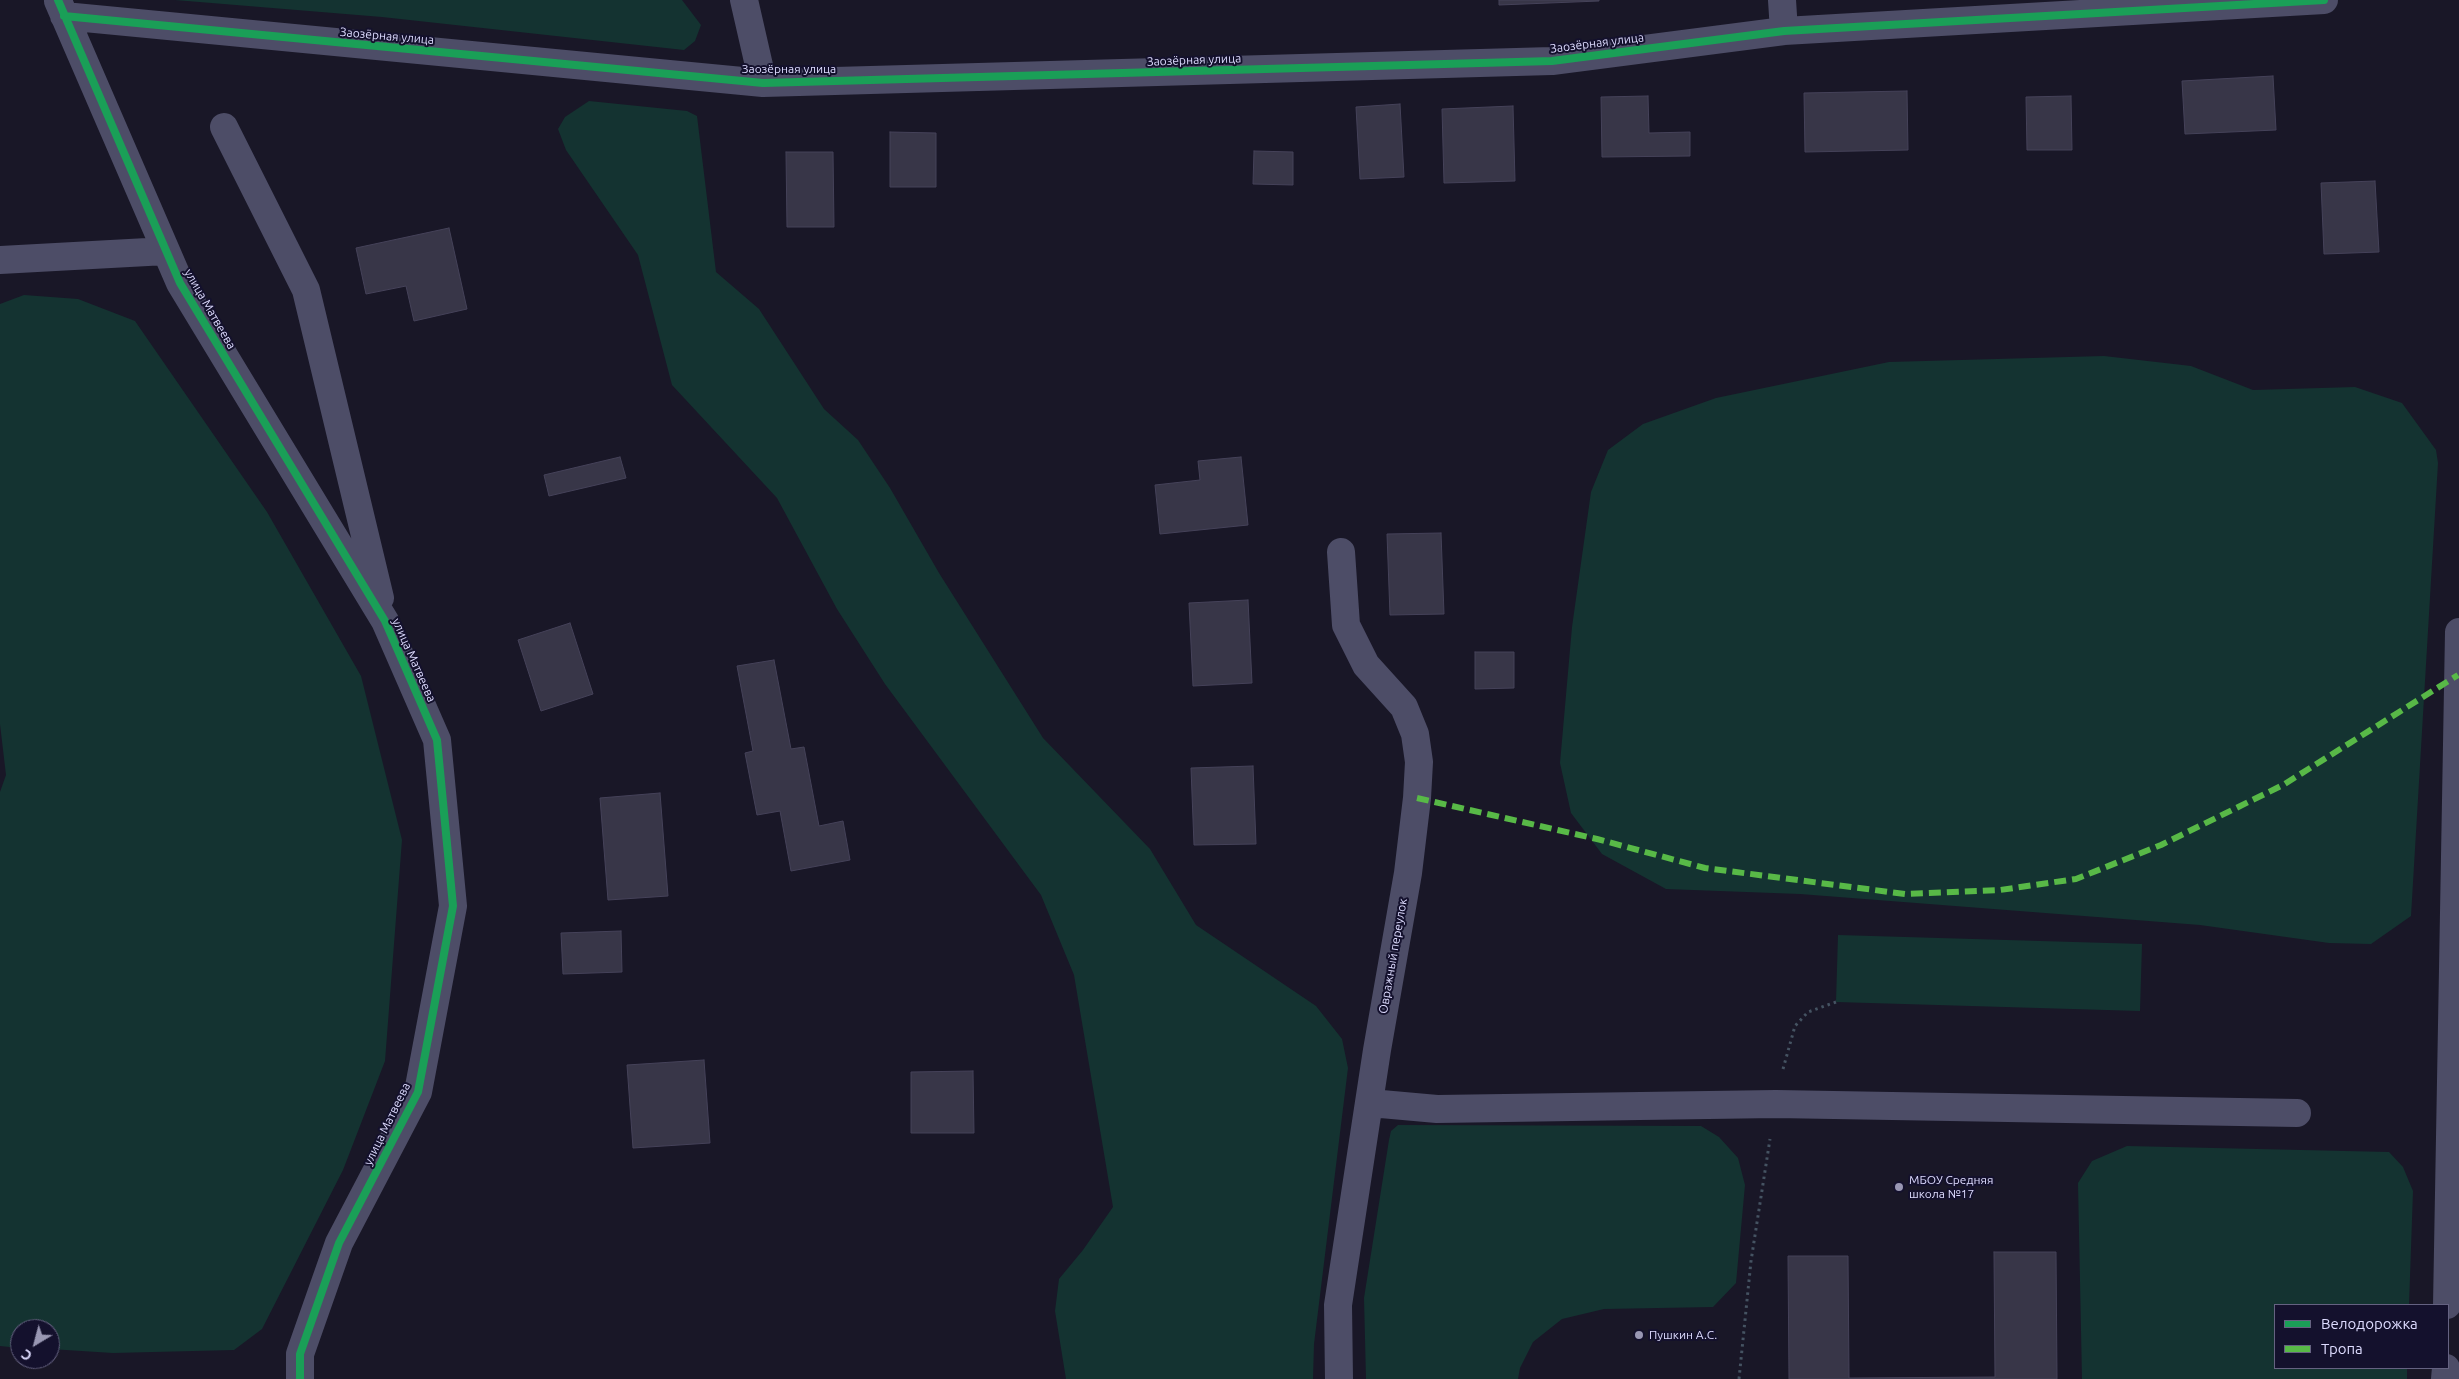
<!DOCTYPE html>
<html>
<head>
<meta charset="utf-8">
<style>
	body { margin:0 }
	#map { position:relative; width:2459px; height:1379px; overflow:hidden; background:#191727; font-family:Ubuntu,sans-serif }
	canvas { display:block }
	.legend { position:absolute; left:2274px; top:1304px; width:175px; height:65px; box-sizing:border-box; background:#14112d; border:1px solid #656281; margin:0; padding:6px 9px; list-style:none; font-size:15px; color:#dedcff }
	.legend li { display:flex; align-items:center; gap:10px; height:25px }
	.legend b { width:25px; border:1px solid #656281 }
	.north { position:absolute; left:10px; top:1319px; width:50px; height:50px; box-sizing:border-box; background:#14112d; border:1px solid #656281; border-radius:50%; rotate:217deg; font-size:14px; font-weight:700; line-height:20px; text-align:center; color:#dedcff }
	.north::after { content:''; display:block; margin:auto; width:18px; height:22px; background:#9997b3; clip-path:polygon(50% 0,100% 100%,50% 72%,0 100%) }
</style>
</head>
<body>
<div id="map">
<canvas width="2459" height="1379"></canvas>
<ul class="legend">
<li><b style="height:6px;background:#1a9f57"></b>Велодорожка</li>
<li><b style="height:6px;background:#58b947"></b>Тропа</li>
</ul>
<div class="north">С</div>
</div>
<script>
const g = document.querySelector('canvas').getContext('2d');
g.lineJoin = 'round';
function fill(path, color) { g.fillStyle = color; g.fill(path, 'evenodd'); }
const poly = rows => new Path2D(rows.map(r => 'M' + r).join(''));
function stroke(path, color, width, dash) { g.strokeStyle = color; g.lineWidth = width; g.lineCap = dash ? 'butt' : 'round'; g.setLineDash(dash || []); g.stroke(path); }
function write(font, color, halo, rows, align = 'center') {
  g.font = font + ' Ubuntu,sans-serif'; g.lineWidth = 4; g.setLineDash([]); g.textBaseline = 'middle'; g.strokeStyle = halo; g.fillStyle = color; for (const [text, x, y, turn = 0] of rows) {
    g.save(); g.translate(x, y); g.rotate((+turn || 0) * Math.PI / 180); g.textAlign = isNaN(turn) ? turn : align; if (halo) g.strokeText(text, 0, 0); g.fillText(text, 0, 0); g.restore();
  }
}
fill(poly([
	[175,0,682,0,701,25,695,41,684,50,382,17],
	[589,101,687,111,697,116,716,272,759,309,824,409,858,440,890,488,939,573,1043,738,1150,849,1196,925,1316,1006,1342,1039,1348,1068,1314,1344,1313,1379,1066,1379,1055,1311,1059,1279,1083,1250,1113,1207,1074,975,1041,895,885,684,837,609,777,498,672,385,638,255,566,150,558,129,565,117],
	[24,295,78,299,135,321,267,512,361,676,402,840,385,1061,343,1170,262,1329,234,1350,113,1353,50,1349,50,1329,20,1329,20,1348,0,1346,0,792,6,775,0,724,0,304],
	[2104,356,2191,366,2253,390,2355,387,2402,403,2436,450,2438,463,2411,916,2371,944,2329,943,2200,925,1800,894,1666,889,1602,854,1571,813,1560,763,1572,627,1591,492,1608,450,1643,424,1716,398,1889,362],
	[1838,935,2142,944,2140,1011,1836,1002],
	[1398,1125,1701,1126,1719,1137,1738,1158,1745,1185,1736,1283,1713,1307,1604,1309,1562,1319,1533,1342,1520,1368,1518,1379,1366,1379,1364,1298,1389,1140,1391,1131],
	[2127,1146,2389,1152,2403,1167,2413,1191,2409,1305,2275,1305,2275,1368,2407,1368,2407,1379,2082,1379,2078,1183,2092,1161]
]), '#143331');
const building = poly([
	[1499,0,1599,0,1599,1,1499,5,1499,0],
	[2273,76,2276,130,2185,134,2182,81,2273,76],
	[1907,91,1908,150,1805,152,1804,93,1907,91],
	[1648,96,1649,133,1690,132,1690,156,1602,157,1601,97,1648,96],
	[2071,96,2072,150,2027,150,2026,97,2071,96],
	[1400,104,1404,177,1360,179,1356,107,1400,104],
	[1513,106,1515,181,1444,183,1442,109,1513,106],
	[890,132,936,133,936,187,890,187,890,132],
	[1254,151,1293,152,1293,185,1253,184,1254,151],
	[786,152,833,152,834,227,787,227,786,152],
	[2375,181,2379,252,2324,254,2321,183,2375,181],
	[449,228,467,309,414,321,406,286,366,294,356,248,449,228],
	[620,457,626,478,549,496,544,475,620,457],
	[1241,457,1248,525,1160,534,1155,485,1200,480,1198,461,1241,457],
	[1441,533,1444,614,1390,615,1387,534,1441,533],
	[1248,600,1252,683,1193,686,1189,603,1248,600],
	[570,623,593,694,541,711,518,640,570,623],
	[1475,652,1514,652,1514,688,1475,689,1475,652],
	[774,660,791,749,804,747,819,826,843,821,850,860,791,871,780,811,757,815,745,753,753,751,737,666,774,660],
	[1253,766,1256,844,1194,845,1191,768,1253,766],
	[660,793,668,896,608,900,600,798,660,793],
	[621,931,622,972,563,974,561,933,621,931],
	[704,1060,710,1143,633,1148,627,1065,704,1060],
	[973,1071,974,1133,911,1133,911,1072,973,1071],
	[1994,1252,2056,1252,2057,1379,1789,1379,1788,1256,1848,1256,1849,1378,1995,1377,1994,1252]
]);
fill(building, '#383648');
stroke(building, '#454259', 1);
stroke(poly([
	[1783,1069,1795,1026,1808,1012,1836,1002],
	[1739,1379,1751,1261,1770,1139]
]), '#455362', 3, [2.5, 4]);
stroke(poly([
	[744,0,763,83],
	[1782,0,1784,31],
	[58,1,180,283,385,621,437,740,453,906,418,1092,339,1243,300,1354,300,1379],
	[64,16,763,83,1552,61,1784,31,2324,0],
	[224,127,306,290,380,598],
	[0,260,166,251],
	[1370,1103,1437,1109,1776,1104,2297,1113],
	[2447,1305,2459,632],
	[1339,1379,1338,1305,1377,1050,1408,873,1417,798,1419,762,1415,734,1404,707,1366,665,1346,625,1341,552],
	[2445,1379,2446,1368]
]), '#4d4d67', 28);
stroke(poly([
	[1417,798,1597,839,1705,868,1905,894,2000,890,2076,879,2161,845,2283,785,2458,675]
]), '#58b947', 6, [12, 6]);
stroke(poly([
	[58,0,180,283,385,621,437,740,453,906,418,1092,339,1243,300,1354,300,1379],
	[64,16,763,83,1552,61,1784,31,2324,0]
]), '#1a9f57', 8);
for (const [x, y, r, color] of [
	[1899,1187,5,"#9997b3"],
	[1639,1335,5,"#9997b3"]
]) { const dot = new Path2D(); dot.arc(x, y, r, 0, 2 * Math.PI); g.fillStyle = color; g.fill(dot); stroke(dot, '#14112d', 2); }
write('12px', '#dedcff', '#14112d', [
	["Заозёрная улица",387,36,5],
	["Заозёрная улица",1597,43,-7],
	["Заозёрная улица",1194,60,-2],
	["Заозёрная улица",789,69],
	["улица Матвеева",210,309,60],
	["улица Матвеева",414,660,66],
	["Овражный переулок",1393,956,-80],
	["улица Матвеева",387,1124,-64]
]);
write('12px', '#dedcff', '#14112d', [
	["МБОУ Средняя",1909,1180],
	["школа №17",1909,1194],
	["Пушкин А.С.",1649,1335]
], 'left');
</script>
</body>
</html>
